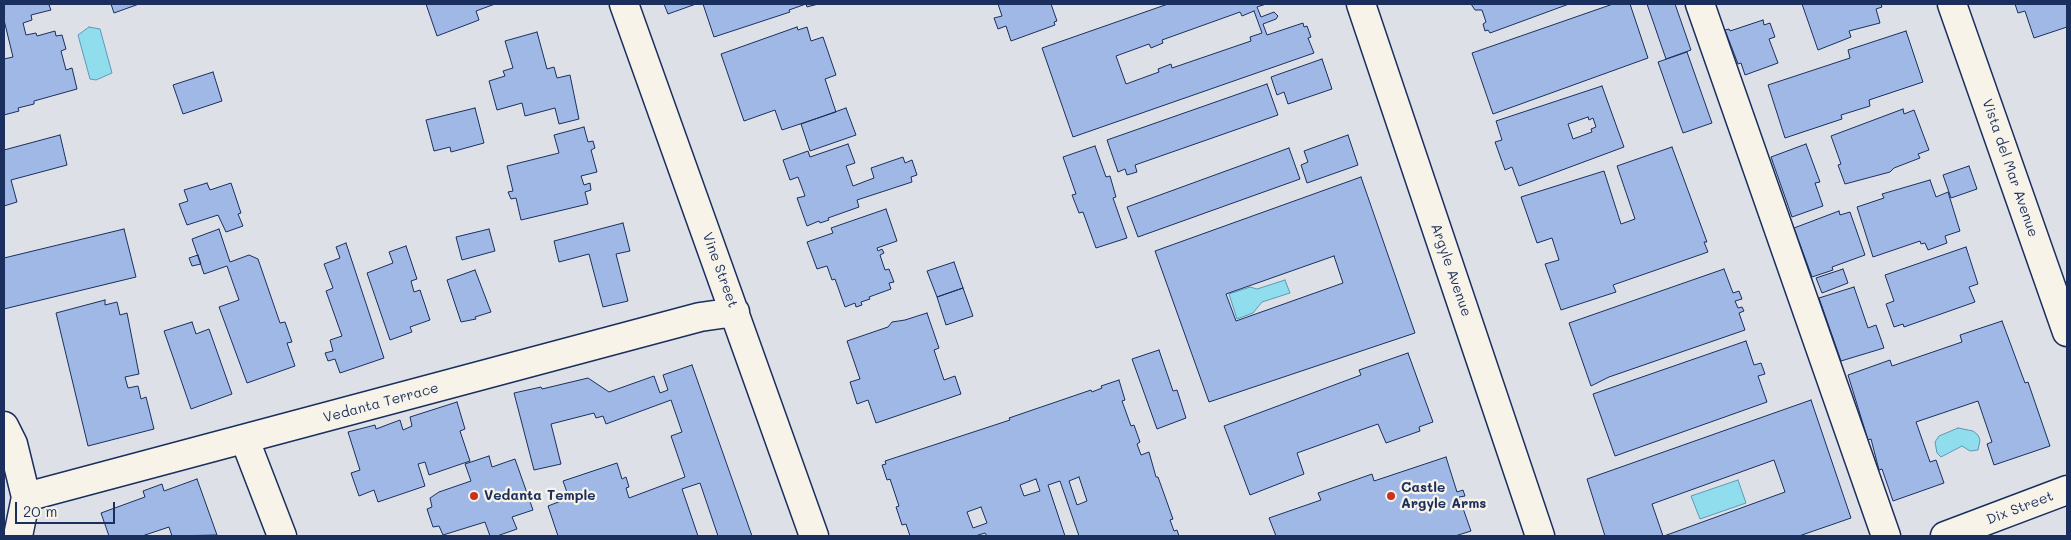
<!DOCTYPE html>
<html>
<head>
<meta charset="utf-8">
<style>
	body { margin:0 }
	#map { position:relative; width:2071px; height:540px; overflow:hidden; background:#dde1e7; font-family:Mali,sans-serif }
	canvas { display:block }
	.frame { position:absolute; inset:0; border:5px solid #1b2f5e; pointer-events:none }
	.scale { position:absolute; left:15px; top:502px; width:100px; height:22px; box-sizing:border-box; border:2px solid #1b2f5e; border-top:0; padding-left:6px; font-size:15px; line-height:18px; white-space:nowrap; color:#1b2f5e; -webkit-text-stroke:4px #f7f3e8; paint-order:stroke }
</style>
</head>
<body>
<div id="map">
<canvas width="2071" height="540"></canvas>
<div class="frame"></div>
<div class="scale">20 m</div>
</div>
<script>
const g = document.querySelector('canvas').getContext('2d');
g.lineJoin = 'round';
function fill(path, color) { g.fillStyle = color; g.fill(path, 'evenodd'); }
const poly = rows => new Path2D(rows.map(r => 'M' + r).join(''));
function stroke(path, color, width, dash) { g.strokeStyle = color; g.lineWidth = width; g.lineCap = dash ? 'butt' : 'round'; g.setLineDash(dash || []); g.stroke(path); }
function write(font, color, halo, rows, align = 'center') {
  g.font = font + ' Mali,sans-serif'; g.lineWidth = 4.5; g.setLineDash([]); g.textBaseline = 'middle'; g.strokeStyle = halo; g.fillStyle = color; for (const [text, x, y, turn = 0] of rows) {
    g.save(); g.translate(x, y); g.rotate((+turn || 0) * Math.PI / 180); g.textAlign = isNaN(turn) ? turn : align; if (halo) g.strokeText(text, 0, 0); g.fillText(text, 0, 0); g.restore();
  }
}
const water = poly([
	[89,27,100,29,112,73,96,80,90,79,78,35,89,27],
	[1285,280,1290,293,1262,302,1253,313,1237,319,1229,294,1250,287,1257,289,1285,280],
	[1958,428,1973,431,1978,435,1980,440,1978,450,1970,451,1962,446,1941,457,1937,453,1935,442,1939,436,1958,428],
	[1738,480,1746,503,1700,519,1691,496,1738,480]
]);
fill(water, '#8fdded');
stroke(water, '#6197b4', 1);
const building = poly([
	[4,4,53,4,49,5,51,10,31,15,32,20,23,23,26,35,36,33,37,36,55,31,56,36,62,35,66,49,61,51,66,70,72,68,77,89,34,101,34,104,18,108,19,111,4,115,4,59,13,57,4,20,4,4],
	[111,4,139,4,114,13,111,4],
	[426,4,495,4,476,11,479,20,437,36,426,4],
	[664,4,696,4,668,14,664,4],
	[703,4,818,4,807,7,806,4,789,10,790,12,714,37,703,4],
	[998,4,1051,4,1057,21,1054,22,1055,25,1011,41,1006,26,998,29,994,18,1002,16,998,4],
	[1168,4,1266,4,1257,7,1261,17,1274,12,1278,16,1276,19,1263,24,1267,35,1303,23,1304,27,1307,26,1311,37,1308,38,1314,53,1073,137,1042,48,1168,4],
	[1254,11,1262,33,1250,37,1251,41,1172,68,1171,64,1158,69,1159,72,1126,84,1116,56,1149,44,1151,48,1163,43,1162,40,1240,12,1242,16,1254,11],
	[1471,4,1569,4,1490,33,1488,30,1485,31,1483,24,1486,22,1482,10,1475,10,1471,4],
	[1613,4,1630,4,1648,58,1493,114,1472,53,1613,4],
	[1647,4,1675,4,1691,50,1666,59,1647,4],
	[1802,4,1881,4,1882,7,1876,9,1880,23,1849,31,1851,37,1818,50,1802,4],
	[2015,4,2067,4,2067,27,2034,38,2025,11,2018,13,2015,4],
	[1763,20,1764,25,1770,23,1775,37,1769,39,1778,63,1745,75,1741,63,1738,64,1725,30,1729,29,1730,31,1763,20],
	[797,27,798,30,807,27,811,41,823,37,836,75,825,79,836,112,782,130,775,110,744,121,721,54,797,27],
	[1906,31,1923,82,1869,100,1870,106,1841,115,1842,119,1785,138,1768,85,1850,58,1848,50,1906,31],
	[537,32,547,69,554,67,557,78,570,75,579,119,559,124,555,108,525,116,522,103,497,110,489,81,505,76,503,71,513,68,505,41,537,32],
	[1687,52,1712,123,1683,133,1658,62,1687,52],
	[1322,59,1332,89,1288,104,1284,92,1277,95,1271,77,1322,59],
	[213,72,222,101,183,114,173,85,213,72],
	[1267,84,1278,115,1135,165,1137,172,1127,175,1125,169,1118,172,1107,140,1267,84],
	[1602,86,1624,147,1519,186,1512,167,1505,170,1495,142,1502,140,1496,121,1602,86],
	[1588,117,1589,120,1593,118,1596,127,1591,129,1592,132,1573,139,1568,124,1588,117],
	[475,108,484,143,451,152,450,147,434,151,426,120,475,108],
	[846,108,856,135,810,151,801,124,846,108],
	[1903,109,1904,114,1914,110,1929,150,1918,154,1920,158,1894,168,1890,172,1845,184,1838,165,1841,164,1831,136,1903,109],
	[584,127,588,142,593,141,595,148,591,150,597,172,581,176,584,185,590,183,591,190,585,192,588,204,521,220,516,198,511,199,508,192,513,191,507,166,559,153,554,135,584,127],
	[60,135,67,165,11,180,17,202,4,206,4,150,60,135],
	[1348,135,1358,165,1307,183,1301,165,1308,162,1304,151,1348,135],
	[848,144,855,163,846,166,853,186,874,178,871,168,903,157,905,163,912,160,917,175,911,177,912,182,857,200,859,207,828,218,829,220,820,223,819,221,807,226,797,198,805,196,798,177,790,180,783,160,808,151,810,157,848,144],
	[1806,144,1820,182,1815,183,1823,206,1792,217,1771,157,1806,144],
	[1095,146,1106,177,1110,176,1116,197,1113,198,1127,238,1096,248,1083,212,1079,213,1072,195,1076,194,1063,157,1095,146],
	[1672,147,1707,242,1704,242,1708,252,1613,285,1616,292,1561,310,1545,264,1559,260,1552,238,1537,243,1521,197,1604,171,1621,224,1635,219,1617,166,1672,147],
	[1289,148,1300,179,1138,237,1127,207,1289,148],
	[1969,166,1977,189,1951,198,1943,175,1969,166],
	[1361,177,1415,333,1209,402,1155,251,1361,177],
	[1334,256,1343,283,1236,321,1226,294,1334,256],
	[1930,180,1936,197,1948,192,1960,231,1945,236,1947,243,1928,250,1925,243,1921,244,1920,241,1873,257,1857,207,1884,198,1882,194,1930,180],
	[207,183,210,190,231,183,241,213,238,214,243,226,226,232,218,215,187,225,179,204,188,201,184,190,207,183],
	[886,209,897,241,877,248,878,251,882,249,884,253,880,255,885,270,889,269,894,282,889,283,891,289,869,297,870,299,861,302,862,305,856,307,855,303,845,307,835,279,832,280,827,266,817,269,807,242,833,233,831,228,886,209],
	[1839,211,1840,215,1850,212,1865,255,1832,267,1833,270,1812,277,1794,228,1839,211],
	[623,223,630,251,616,254,628,301,603,307,589,254,559,262,554,241,623,223],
	[124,229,136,277,4,309,4,258,124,229],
	[219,229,230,262,249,255,258,259,280,323,285,322,292,342,287,343,295,366,247,383,219,307,239,300,227,266,204,274,192,239,219,229],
	[489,229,495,251,462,260,456,237,489,229],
	[346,243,384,358,340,373,335,359,328,361,325,353,333,351,330,340,342,336,326,291,333,288,324,264,340,258,336,247,346,243],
	[406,246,417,279,411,281,414,292,420,290,430,320,410,327,412,332,390,340,367,273,393,263,389,252,406,246],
	[1966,247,1978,284,1969,287,1975,302,1904,327,1903,324,1894,327,1886,304,1894,301,1885,275,1966,247],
	[198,255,201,264,192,266,189,258,198,255],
	[954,262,963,288,937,297,927,271,954,262],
	[1724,269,1733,293,1739,291,1742,299,1735,301,1738,308,1742,307,1744,311,1739,313,1745,330,1609,377,1591,386,1569,323,1724,269],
	[1843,269,1848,283,1822,293,1816,278,1843,269],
	[475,270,491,312,475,317,476,319,461,322,447,280,475,270],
	[1854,287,1868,328,1876,325,1884,348,1841,361,1819,298,1854,287],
	[963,288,973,316,946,325,937,297,963,288],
	[105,300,105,305,117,302,120,315,127,313,139,374,125,377,128,388,138,386,141,399,146,397,154,429,88,446,56,313,105,300],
	[927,313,939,348,934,350,944,380,955,376,961,394,876,423,868,400,857,404,850,382,860,379,847,341,888,327,892,322,905,320,927,313],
	[2002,321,2025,383,2028,382,2050,446,1994,465,1987,444,1992,442,1978,401,1916,422,1930,462,1936,460,1944,483,1893,501,1882,469,1879,470,1871,439,1868,440,1848,375,1890,360,1892,366,1962,342,1960,335,2002,321],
	[192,322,196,334,209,329,232,394,191,409,164,331,192,322],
	[1746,341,1754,365,1761,363,1765,374,1758,376,1767,402,1615,456,1593,394,1746,341],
	[1159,350,1173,391,1177,390,1186,418,1157,429,1132,359,1159,350],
	[1408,353,1433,422,1419,427,1420,431,1386,443,1378,424,1297,453,1304,474,1250,495,1224,426,1361,375,1359,370,1408,353],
	[692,365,752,536,718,536,700,483,682,489,698,536,558,536,548,506,569,498,563,481,617,463,622,479,626,477,629,487,626,488,629,498,685,477,671,436,682,432,671,400,606,424,603,416,596,418,594,413,551,424,561,464,534,470,514,393,541,387,542,389,588,378,609,392,654,376,660,393,668,390,663,375,692,365],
	[1119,380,1125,400,1122,401,1131,426,1134,425,1140,442,1137,444,1141,455,1149,452,1156,477,1158,477,1173,519,1170,520,1174,531,1177,530,1179,536,1079,536,1060,481,1048,485,1065,536,987,536,985,533,975,536,908,536,910,536,906,524,902,525,896,507,899,506,890,479,887,480,882,465,886,464,885,461,1010,420,1009,418,1091,390,1092,392,1102,388,1101,386,1119,380],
	[1079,477,1087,501,1077,505,1069,481,1079,477],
	[1036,479,1040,491,1024,496,1020,485,1036,479],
	[981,507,987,523,973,528,967,512,981,507],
	[1811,400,1851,518,1799,536,1664,536,1785,492,1774,460,1652,504,1663,536,1605,536,1587,479,1811,400],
	[457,402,465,429,460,431,470,461,429,475,425,462,418,464,425,486,378,502,374,490,359,496,351,473,360,470,348,432,375,425,376,429,400,420,403,430,412,426,410,417,457,402],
	[489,456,492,467,515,459,533,510,512,517,517,529,497,536,490,536,485,522,443,535,439,526,433,527,427,509,432,507,430,498,439,492,471,481,465,464,489,456],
	[1446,457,1457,492,1463,490,1465,496,1459,497,1471,531,1455,536,1276,536,1269,518,1321,500,1318,493,1372,474,1374,481,1446,457],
	[197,479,217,535,172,536,169,527,142,536,109,536,101,513,145,497,143,491,162,484,164,491,197,479]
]);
fill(building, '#9fb8e5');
stroke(building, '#1b2f5e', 1);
const minor = poly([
	[624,4,814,536],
	[1361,4,1540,536],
	[1700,4,1886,536],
	[1952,4,2067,332],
	[4,426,13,444,26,497,18,536],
	[245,440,282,536],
	[26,497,700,317,735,312],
	[1945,536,2067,490]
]);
stroke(minor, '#1b2f5e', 31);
stroke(minor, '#f7f3e8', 28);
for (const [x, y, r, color] of [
	[474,496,5,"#c8321e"],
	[1391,496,5,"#c8321e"]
]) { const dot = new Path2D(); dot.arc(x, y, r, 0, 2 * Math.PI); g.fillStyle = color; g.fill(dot); stroke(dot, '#f7f3e8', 2); }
write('14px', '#1b2f5e', '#f7f3e8', [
	["Vista del Mar Avenue",2010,168,71],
	["Vine Street",720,270,70],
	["Argyle Avenue",1451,270,71],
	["Vedanta Terrace",381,403,-15],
	["Dix Street",2020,508,-21]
]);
write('bold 14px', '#1b2f5e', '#f7f3e8', [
	["Castle",1401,488],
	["Argyle Arms",1401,504],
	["Vedanta Temple",484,496]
], 'left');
</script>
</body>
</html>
